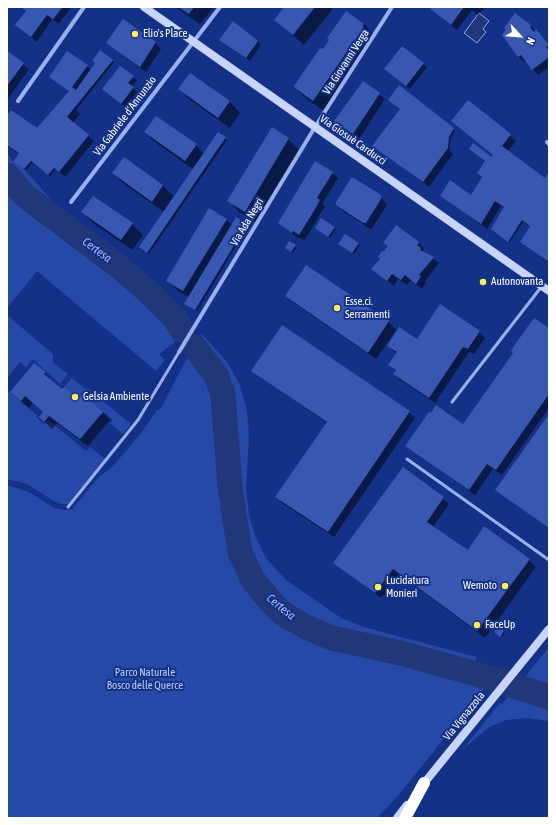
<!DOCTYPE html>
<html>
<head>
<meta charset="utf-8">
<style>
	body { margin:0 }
	#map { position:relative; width:556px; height:825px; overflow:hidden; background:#143188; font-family:"Asap Condensed",sans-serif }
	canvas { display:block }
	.frame { position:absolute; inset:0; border:8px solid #fff; pointer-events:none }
	.north { position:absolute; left:500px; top:16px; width:40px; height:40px; -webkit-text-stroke:3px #143188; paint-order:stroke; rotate:116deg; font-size:11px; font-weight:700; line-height:16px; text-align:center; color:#fff }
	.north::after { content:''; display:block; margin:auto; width:14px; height:18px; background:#fff; clip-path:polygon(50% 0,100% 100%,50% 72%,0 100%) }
</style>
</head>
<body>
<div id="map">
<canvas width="556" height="825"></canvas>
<div class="frame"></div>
<div class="north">N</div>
</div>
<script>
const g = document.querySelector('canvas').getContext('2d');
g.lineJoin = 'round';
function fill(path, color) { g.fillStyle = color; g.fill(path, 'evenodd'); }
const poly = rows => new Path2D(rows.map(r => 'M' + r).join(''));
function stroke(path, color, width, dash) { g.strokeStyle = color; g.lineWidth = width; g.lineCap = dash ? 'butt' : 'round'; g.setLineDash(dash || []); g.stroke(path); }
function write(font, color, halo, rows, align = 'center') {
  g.font = font + ' "Asap Condensed",sans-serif'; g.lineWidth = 4; g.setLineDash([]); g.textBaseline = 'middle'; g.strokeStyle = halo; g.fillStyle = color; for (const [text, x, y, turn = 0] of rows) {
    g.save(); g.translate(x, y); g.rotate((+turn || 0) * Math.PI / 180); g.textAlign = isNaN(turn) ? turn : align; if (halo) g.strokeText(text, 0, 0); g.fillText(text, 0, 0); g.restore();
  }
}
fill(poly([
	[7,153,13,162,24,169,55,204,72,217,53,206,18,182,7,163],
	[7,192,20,206,52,227,140,294,160,313,168,325,178,337,173,344,159,354,165,360,156,371,37,271,7,308],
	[7,315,53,354,53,362,68,374,60,384,33,359,26,367,20,362,7,378],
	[202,334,227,362,240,385,247,411,249,436,246,490,249,515,255,536,266,558,286,580,341,618,367,628,477,657,473,664,324,624,301,612,274,592,257,571,245,543,227,386,219,365,198,340],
	[189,354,205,373,213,396,219,424,232,549,241,577,257,599,282,621,327,643,488,684,397,797,377,818,7,818,7,485,29,492,54,508,65,510,72,509,99,477,113,466,141,433,158,409,160,410],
	[72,378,84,388,88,389,131,424,123,434,110,423,113,420,83,395,79,399,64,387],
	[7,390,37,415,36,417,44,424,48,420,86,451,90,447,105,459,68,504,62,504,52,500,27,484,7,479],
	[549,647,549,688,523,679,528,673],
	[512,692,549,705,549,721,527,718,506,720,489,727,462,750,500,703,502,704]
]), '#2648a7');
const water = poly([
	[479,13,489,21,483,29,486,32,477,43,464,33,479,13]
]);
fill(water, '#213779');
stroke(water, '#8ba8f2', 1);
fill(poly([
	[21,7,60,7,37,42,16,25,27,12],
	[63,7,71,7,59,24,53,20],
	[175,7,214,7,200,24],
	[286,7,331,7,332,10,304,45,275,20],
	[433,7,485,7,478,15,472,10,457,30,437,15,431,9],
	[346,12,364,24,374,35,373,38,374,39,324,111,307,99,295,88,324,50],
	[530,25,549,46,549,67,538,75,526,61,524,62,519,57,503,35],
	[258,41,261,45,250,61,224,43],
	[107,43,155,43,161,49,146,72],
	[7,52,29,69,7,100],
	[112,60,114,62,76,110,80,114,73,123,94,141,65,177,56,169,50,176,32,163,26,170,16,163,20,154,7,146,7,118,38,130,62,99,67,102,70,91,54,80,87,66,91,70],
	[423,64,427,67,410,89,385,69],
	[190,74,230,102,240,113,230,128,190,100,179,89],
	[133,77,137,80,132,87,137,92,125,107,107,93],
	[379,94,385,99,359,139,335,121],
	[390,100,455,130,451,139,449,150,453,154,429,187,374,146,400,109],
	[468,101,516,141,508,151,545,179,549,173,549,263,521,241,531,227,523,222,510,242,493,230,504,208,501,206,487,229,441,196,471,196,483,178,478,173,485,162,471,149,492,159,494,156,452,121],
	[145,132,196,145,204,154,218,134,227,140,149,254,141,249,164,212,124,184,113,173,124,158,163,185,174,197,193,169,156,143],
	[288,139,299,150,256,222,239,212,229,201],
	[332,173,338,178,322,204,325,206,305,240,298,238,285,228],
	[380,196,387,205,372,228,370,229,343,211,337,205],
	[82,212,132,224,143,235,132,250,93,223],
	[226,219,232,225,246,224,248,226,197,311,187,305,189,297,178,291,167,280],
	[316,228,334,228,336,229,330,238],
	[289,242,297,247,293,253,288,249],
	[419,243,424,248,423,251,439,263,425,281,426,283,422,289,411,280,407,285,398,279,394,286,373,269],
	[358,244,360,245,354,254,341,246],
	[306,267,389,322,396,330,376,359,294,303,286,296],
	[549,330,549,408,502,475,493,469,475,495,407,446,463,425],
	[479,332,485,338,474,354,469,352,435,403,400,380,394,374,396,371,390,365,397,354,388,345],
	[252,371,409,412,415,418,334,537,282,503,277,497,327,423],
	[45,373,52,381,51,382,79,401,103,412,110,420,88,446,57,423,52,429,40,417,44,412,33,403,29,408,11,392],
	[549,416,549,528,497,490],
	[403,469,449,504,433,527,468,551,529,560,536,567,485,638,399,574,381,598,335,563],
	[499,628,505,633,502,637,497,634]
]), '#0007');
stroke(poly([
	[7,175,24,195,120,267,155,298,174,317,182,330],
	[194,346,217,377,223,395,230,486,240,552,253,580,271,602,282,613,306,627,332,638,401,653,480,675,549,697]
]), '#213779', 25);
fill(poly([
	[21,7,62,7,53,19,47,15,31,37,15,25,26,11],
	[178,7,194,7,189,14],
	[284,7,315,7,293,35,274,20],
	[432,7,464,7,451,25,430,9],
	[346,11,364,24,362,26,364,27,313,101,295,88,294,86,320,48,323,49,329,40,327,38],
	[515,13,531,25,530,27,534,32,536,29,549,45,546,47,549,51,549,57,532,70,521,55,518,57,502,35,506,29,504,28],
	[123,19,156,42,140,67,106,43],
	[233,21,258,41,246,58,219,40],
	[402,46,424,63,406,86,384,69],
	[100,50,113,60,67,117,89,135,59,172,54,168,48,175,31,161,24,169,13,162,19,153,7,145,7,116,11,110,37,128,69,91,49,77,67,51,88,65,72,87,76,90,95,63,92,61],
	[7,51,24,63,7,86],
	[120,66,134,76,128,83,134,87,121,104,102,89],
	[190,73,230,101,218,118,178,89],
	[363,81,380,93,353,134,334,121],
	[399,85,454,128,449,137,448,148,423,182,372,146,400,109,388,100],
	[468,100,511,134,502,146,545,178,549,172,549,262,520,242,530,226,522,220,508,242,491,229,504,207,495,201,481,224,440,196,450,180,471,195,482,177,477,173,485,161,469,149,473,143,492,157,493,155,451,121],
	[156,116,197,144,185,161,144,132],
	[272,127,289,138,245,212,227,201],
	[218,132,226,137,147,253,139,247],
	[124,157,163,185,152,202,112,173],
	[315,161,333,172,317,198,320,200,314,211,299,235,293,231,292,233,278,223],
	[351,178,354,178,381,195,381,199,366,223,363,223,336,205,336,202],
	[93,196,133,223,121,240,81,212],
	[209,208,227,219,183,291,166,281],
	[236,217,247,224,195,310,184,304],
	[321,218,335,227,328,237,315,228],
	[396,225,419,242,417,245,421,248,420,250,434,257,419,275,421,276,416,284,405,275,401,280,392,274,387,281,371,269,380,259,378,257,382,251,384,251,388,246,383,243],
	[345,234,359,243,352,253,338,244],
	[289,241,296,245,291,252,285,248],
	[306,265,389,321,368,353,285,296],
	[440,304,480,331,468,349,463,347,429,398,393,374,396,370,388,365,397,352,387,346,399,327,417,339],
	[534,318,549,328,549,394,496,470,487,464,469,490,405,446,429,412,431,413,436,405,463,424,513,353,511,351,516,343],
	[282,325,410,411,328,532,275,497,327,422,251,371],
	[34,363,46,372,44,374,62,389,64,387,79,399,83,394,103,412,80,439,49,416,44,422,39,417,43,412,25,396,21,401,10,392],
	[549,414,549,528,495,490],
	[403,467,444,497,427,522,468,550,484,526,530,559,477,631,393,569,375,593,333,563],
	[498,626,504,631,500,637,494,632]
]), '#3857b0');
stroke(poly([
	[452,402,542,286],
	[407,459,549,560],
	[68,507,138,420,179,352]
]), '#99b0ef', 3);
stroke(poly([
	[18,101,84,7],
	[547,142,549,144],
	[71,202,220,7],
	[179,352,315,127,392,7]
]), '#99b0ef', 4);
stroke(poly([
	[144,7,549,291],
	[421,787,549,629],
	[397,818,407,805]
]), '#c7d4fb', 8);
stroke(poly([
	[405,818,424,783]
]), '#fff', 12);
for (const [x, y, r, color] of [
	[135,34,4,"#ffee58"],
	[483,282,4,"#ffee58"],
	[337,308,4,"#ffee58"],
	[75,397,4,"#ffee58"],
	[505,586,4,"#ffee58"],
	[378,587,4,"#ffee58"],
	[477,625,4,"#ffee58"]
]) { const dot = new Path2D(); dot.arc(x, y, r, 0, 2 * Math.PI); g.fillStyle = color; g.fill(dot); stroke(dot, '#143188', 1.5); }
write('11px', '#fff', '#143188', [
	["Elio's Place",143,34],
	["Autonovanta",491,282],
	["Esse.ci.",345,302],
	["Serramenti",345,315],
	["Gelsia Ambiente",83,397],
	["Lucidatura",386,581],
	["Monieri",386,594],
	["Wemoto",497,586,"right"],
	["FaceUp",485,625]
], 'left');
write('11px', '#fff', '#143188', [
	["Via Giovanni Verga",346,62,-57],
	["Via Gabriele d'Annunzio",125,116,-53],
	["Via Giosuè Carducci",353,140,35],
	["Via Ada Negri",247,222,-59],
	["Via Vignazzola",464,716,-51]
]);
write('11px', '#bfcffb', '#143188', [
	["Parco Naturale",145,673],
	["Bosco delle Querce",145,686]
]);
write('italic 12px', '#a5bbf7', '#143188', [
	["Certesa",97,250,37],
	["Certesa",281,607,39]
]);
</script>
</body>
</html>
